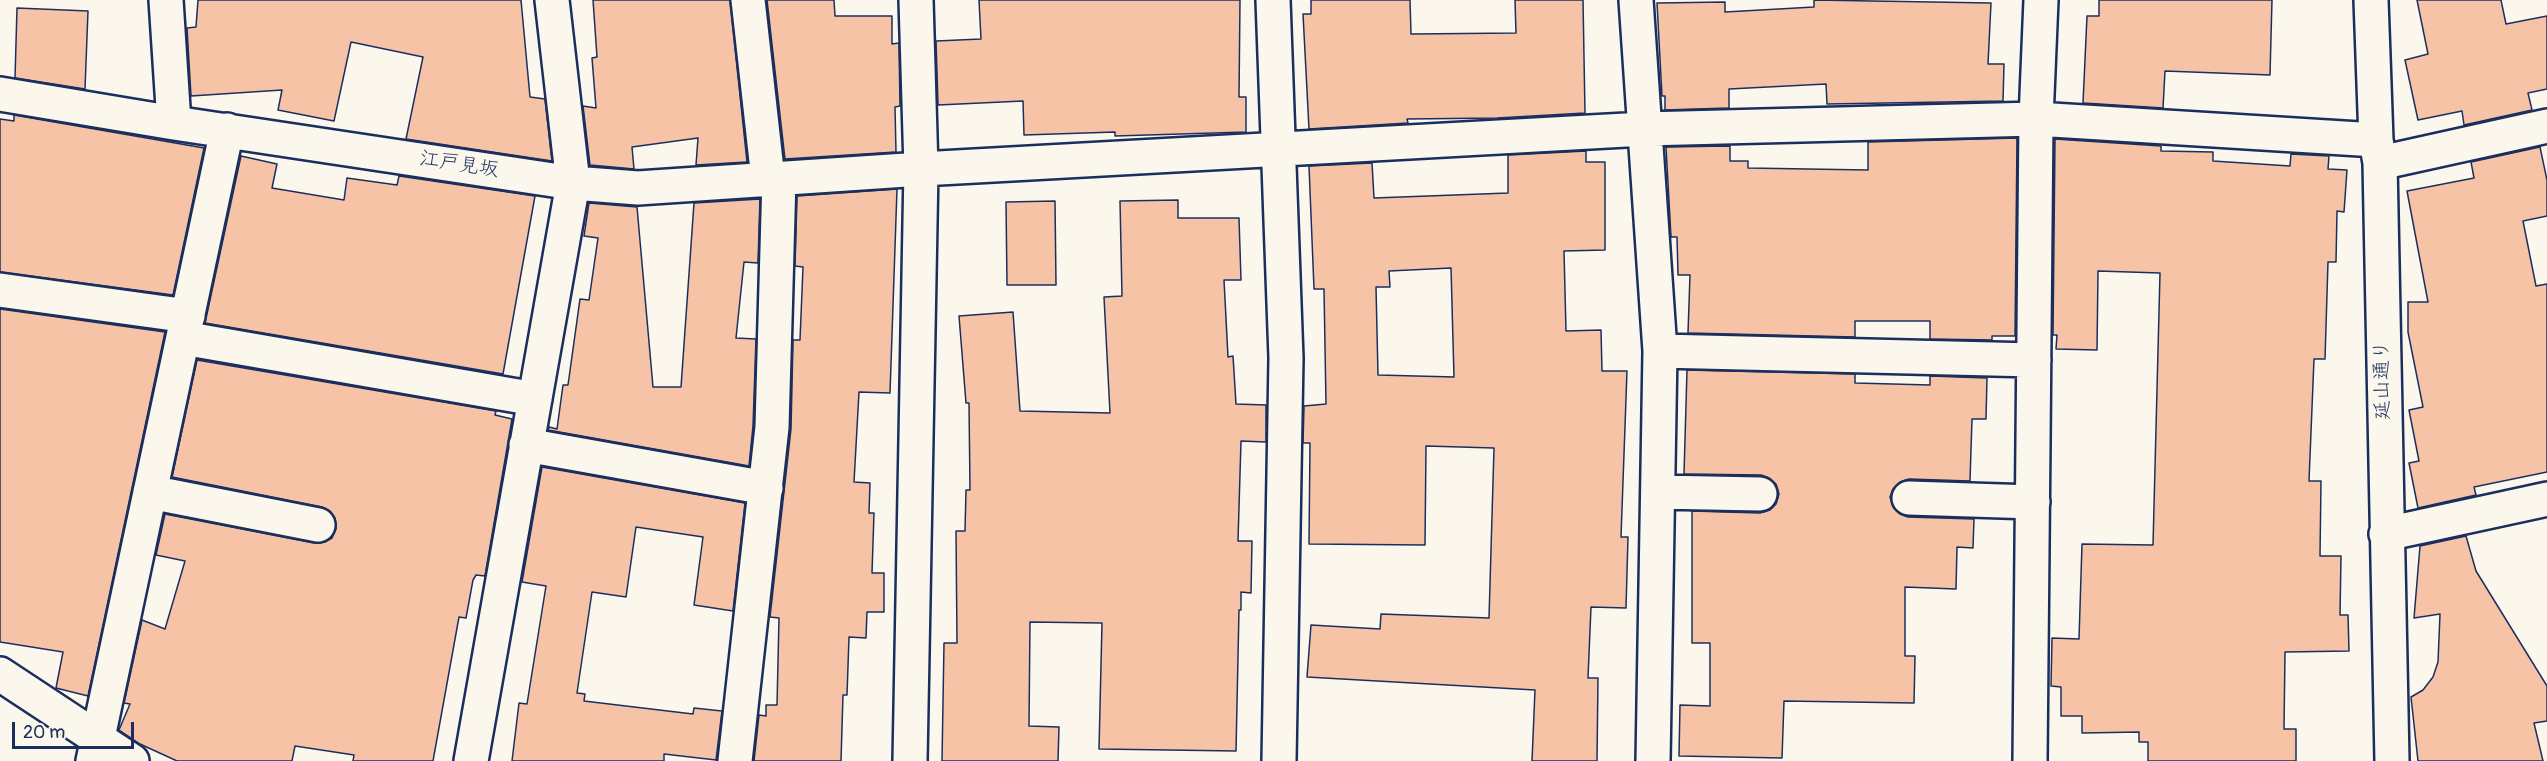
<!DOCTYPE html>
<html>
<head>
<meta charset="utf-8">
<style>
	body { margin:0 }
	#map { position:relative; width:2547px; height:761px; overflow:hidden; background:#fbf7ec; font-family:Pangolin,sans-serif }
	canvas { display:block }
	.scale { position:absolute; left:12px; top:722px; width:122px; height:27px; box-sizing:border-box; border:3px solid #1b2f5e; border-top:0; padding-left:8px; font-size:18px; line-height:21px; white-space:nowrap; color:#1b2f5e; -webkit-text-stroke:4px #fbf7ec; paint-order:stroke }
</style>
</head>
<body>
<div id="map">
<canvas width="2547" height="761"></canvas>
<div class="scale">20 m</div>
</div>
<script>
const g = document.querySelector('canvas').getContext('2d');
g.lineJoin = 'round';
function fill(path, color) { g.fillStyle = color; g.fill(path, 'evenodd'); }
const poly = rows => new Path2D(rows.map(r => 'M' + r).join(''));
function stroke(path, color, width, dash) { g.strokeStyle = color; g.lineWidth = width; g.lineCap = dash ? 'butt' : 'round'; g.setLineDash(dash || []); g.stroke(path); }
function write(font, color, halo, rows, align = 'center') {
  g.font = font + ' Pangolin,"Klee One",sans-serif'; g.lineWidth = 4.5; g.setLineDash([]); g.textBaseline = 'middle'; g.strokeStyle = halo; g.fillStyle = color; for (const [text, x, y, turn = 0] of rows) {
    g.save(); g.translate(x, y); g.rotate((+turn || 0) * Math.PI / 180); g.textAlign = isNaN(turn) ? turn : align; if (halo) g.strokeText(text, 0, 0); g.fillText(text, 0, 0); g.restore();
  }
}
const building = poly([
	[198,0,521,0,530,97,545,99,552,161,406,139,423,57,351,42,334,121,278,110,282,90,191,96,187,28,196,27,198,0],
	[593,0,730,0,747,162,696,165,698,138,632,147,634,169,590,165,583,106,596,108,592,58,597,57,593,0],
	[767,0,834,0,835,16,892,16,892,44,899,43,900,106,895,107,896,152,785,159,767,0],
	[979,0,1240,0,1239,97,1246,97,1246,132,1115,136,1115,132,1024,135,1023,101,938,105,936,41,981,39,979,0],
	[1311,0,1410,0,1411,34,1516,33,1515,0,1583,0,1585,113,1497,118,1407,119,1408,123,1309,129,1303,14,1311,14,1311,0],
	[1814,0,1991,3,1988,64,2004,64,2003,101,1827,104,1826,84,1729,89,1729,108,1665,110,1665,96,1662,96,1657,3,1725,2,1725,12,1814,7,1814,0],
	[2099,0,2272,0,2270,75,2165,71,2163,108,2083,103,2087,16,2099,16,2099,0],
	[2417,0,2501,0,2506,24,2547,16,2547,89,2528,93,2532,110,2464,125,2462,111,2418,120,2405,60,2428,54,2417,0],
	[17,8,88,11,85,89,15,78,17,8],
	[14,115,204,148,173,295,0,272,0,119,14,121,14,115],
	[2017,138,2015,336,1992,336,1992,340,1930,339,1930,321,1855,321,1855,337,1688,333,1690,275,1678,275,1677,237,1671,237,1666,147,1730,146,1730,161,1748,161,1748,168,1868,170,1868,142,2017,138],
	[2055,139,2161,146,2161,151,2213,152,2213,161,2290,166,2291,154,2329,156,2328,169,2347,170,2344,212,2337,211,2336,262,2328,262,2325,359,2314,359,2309,481,2321,481,2320,556,2341,556,2340,615,2348,615,2349,651,2285,652,2284,729,2296,729,2296,761,2148,761,2148,742,2139,742,2139,732,2082,733,2082,716,2061,716,2061,687,2051,686,2052,638,2079,639,2082,544,2153,545,2160,273,2098,271,2097,350,2056,349,2057,335,2053,335,2055,139],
	[2540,147,2547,180,2547,216,2523,221,2536,286,2547,284,2547,472,2474,487,2476,495,2418,508,2409,463,2419,461,2409,410,2423,407,2408,332,2408,302,2428,302,2407,191,2474,178,2471,162,2540,147],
	[1586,151,1586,162,1605,162,1605,250,1564,251,1566,331,1601,330,1602,371,1627,371,1621,537,1628,537,1626,608,1591,607,1588,678,1598,678,1597,761,1532,761,1535,690,1307,677,1311,625,1380,629,1381,614,1489,618,1494,448,1426,446,1425,545,1309,544,1310,443,1303,443,1304,406,1326,404,1324,289,1314,289,1309,166,1372,163,1374,198,1508,193,1508,155,1586,151],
	[1451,268,1454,377,1378,375,1376,287,1390,287,1389,271,1451,268],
	[241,156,277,164,272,188,344,200,347,178,397,185,399,176,535,196,503,374,205,323,241,156],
	[897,189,890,393,859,392,854,482,870,483,869,513,874,513,872,573,884,573,884,612,867,612,866,638,849,637,847,695,843,695,841,761,754,761,759,715,766,716,766,705,777,705,779,618,770,617,791,429,793,340,800,340,803,267,795,266,797,196,897,189],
	[760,199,758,263,744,262,736,338,756,339,753,426,749,466,548,430,549,427,557,429,563,385,568,385,580,299,589,300,598,238,584,236,589,203,637,207,653,387,681,387,694,203,760,199],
	[1178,200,1178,218,1239,218,1241,280,1224,280,1228,357,1233,356,1236,404,1266,405,1266,442,1241,441,1238,541,1252,541,1251,593,1241,592,1241,610,1239,610,1236,751,1099,749,1102,623,1030,622,1029,726,1059,727,1058,761,942,761,944,643,957,643,956,531,965,531,966,490,970,490,969,403,966,403,959,316,1013,312,1020,411,1110,413,1104,297,1122,296,1120,201,1178,200],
	[1055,201,1056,285,1007,285,1006,202,1055,201],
	[0,309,165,332,88,696,56,688,63,652,0,642,0,309],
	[197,360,496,411,495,415,512,419,485,576,476,575,473,580,466,618,459,617,433,761,353,761,354,755,295,746,292,761,177,761,140,744,119,730,130,704,124,703,142,620,165,629,185,561,156,555,165,514,314,543,325,542,332,538,336,529,335,518,330,511,322,507,172,477,197,360],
	[1687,370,1855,374,1855,383,1930,385,1930,376,1987,378,1986,419,1972,419,1970,481,1909,479,1900,482,1893,489,1890,497,1893,507,1900,514,1908,517,1974,519,1973,548,1957,547,1956,589,1905,587,1905,656,1915,656,1914,703,1784,701,1782,758,1679,756,1680,705,1710,706,1710,643,1692,643,1692,511,1760,513,1770,510,1776,504,1779,494,1776,484,1769,478,1761,475,1684,474,1687,370],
	[542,467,745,503,733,611,694,605,703,537,636,527,626,597,592,592,577,693,585,694,584,701,693,714,694,708,722,711,716,760,664,754,664,761,512,761,519,703,527,704,546,586,522,582,542,467],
	[2466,536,2476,571,2547,686,2547,721,2534,723,2543,761,2418,761,2411,697,2423,690,2433,677,2438,662,2440,614,2414,618,2420,546,2466,536]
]);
fill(building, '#f6c3a7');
stroke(building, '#1b2f5e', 1.5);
const minor = poly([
	[166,0,174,123],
	[748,0,768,179],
	[1273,0,1286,358,1279,761],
	[1636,0,1660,351,1653,761],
	[2371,0,2376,140,2380,163,2392,761],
	[0,94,174,123,573,183,638,188,921,169,1644,129,2036,119,2376,140],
	[2380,163,2547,126],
	[0,290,188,316],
	[183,338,535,399],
	[1660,351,2034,360],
	[526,445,766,488],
	[150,492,318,525],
	[1658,492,1760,494],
	[1909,498,2033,502],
	[2386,534,2547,499],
	[0,674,132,761],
	[93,761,227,130],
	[471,761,573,183,552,0],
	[735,761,772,427,779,178],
	[910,761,921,169,916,0],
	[2030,761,2036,119,2041,0]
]);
stroke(minor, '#1b2f5e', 38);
stroke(minor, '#fbf7ec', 33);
write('20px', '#1b2f5e', '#fbf7ec', [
	["江戸見坂",459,165,9],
	["延山通り",2383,380,-91]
]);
</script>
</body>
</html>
